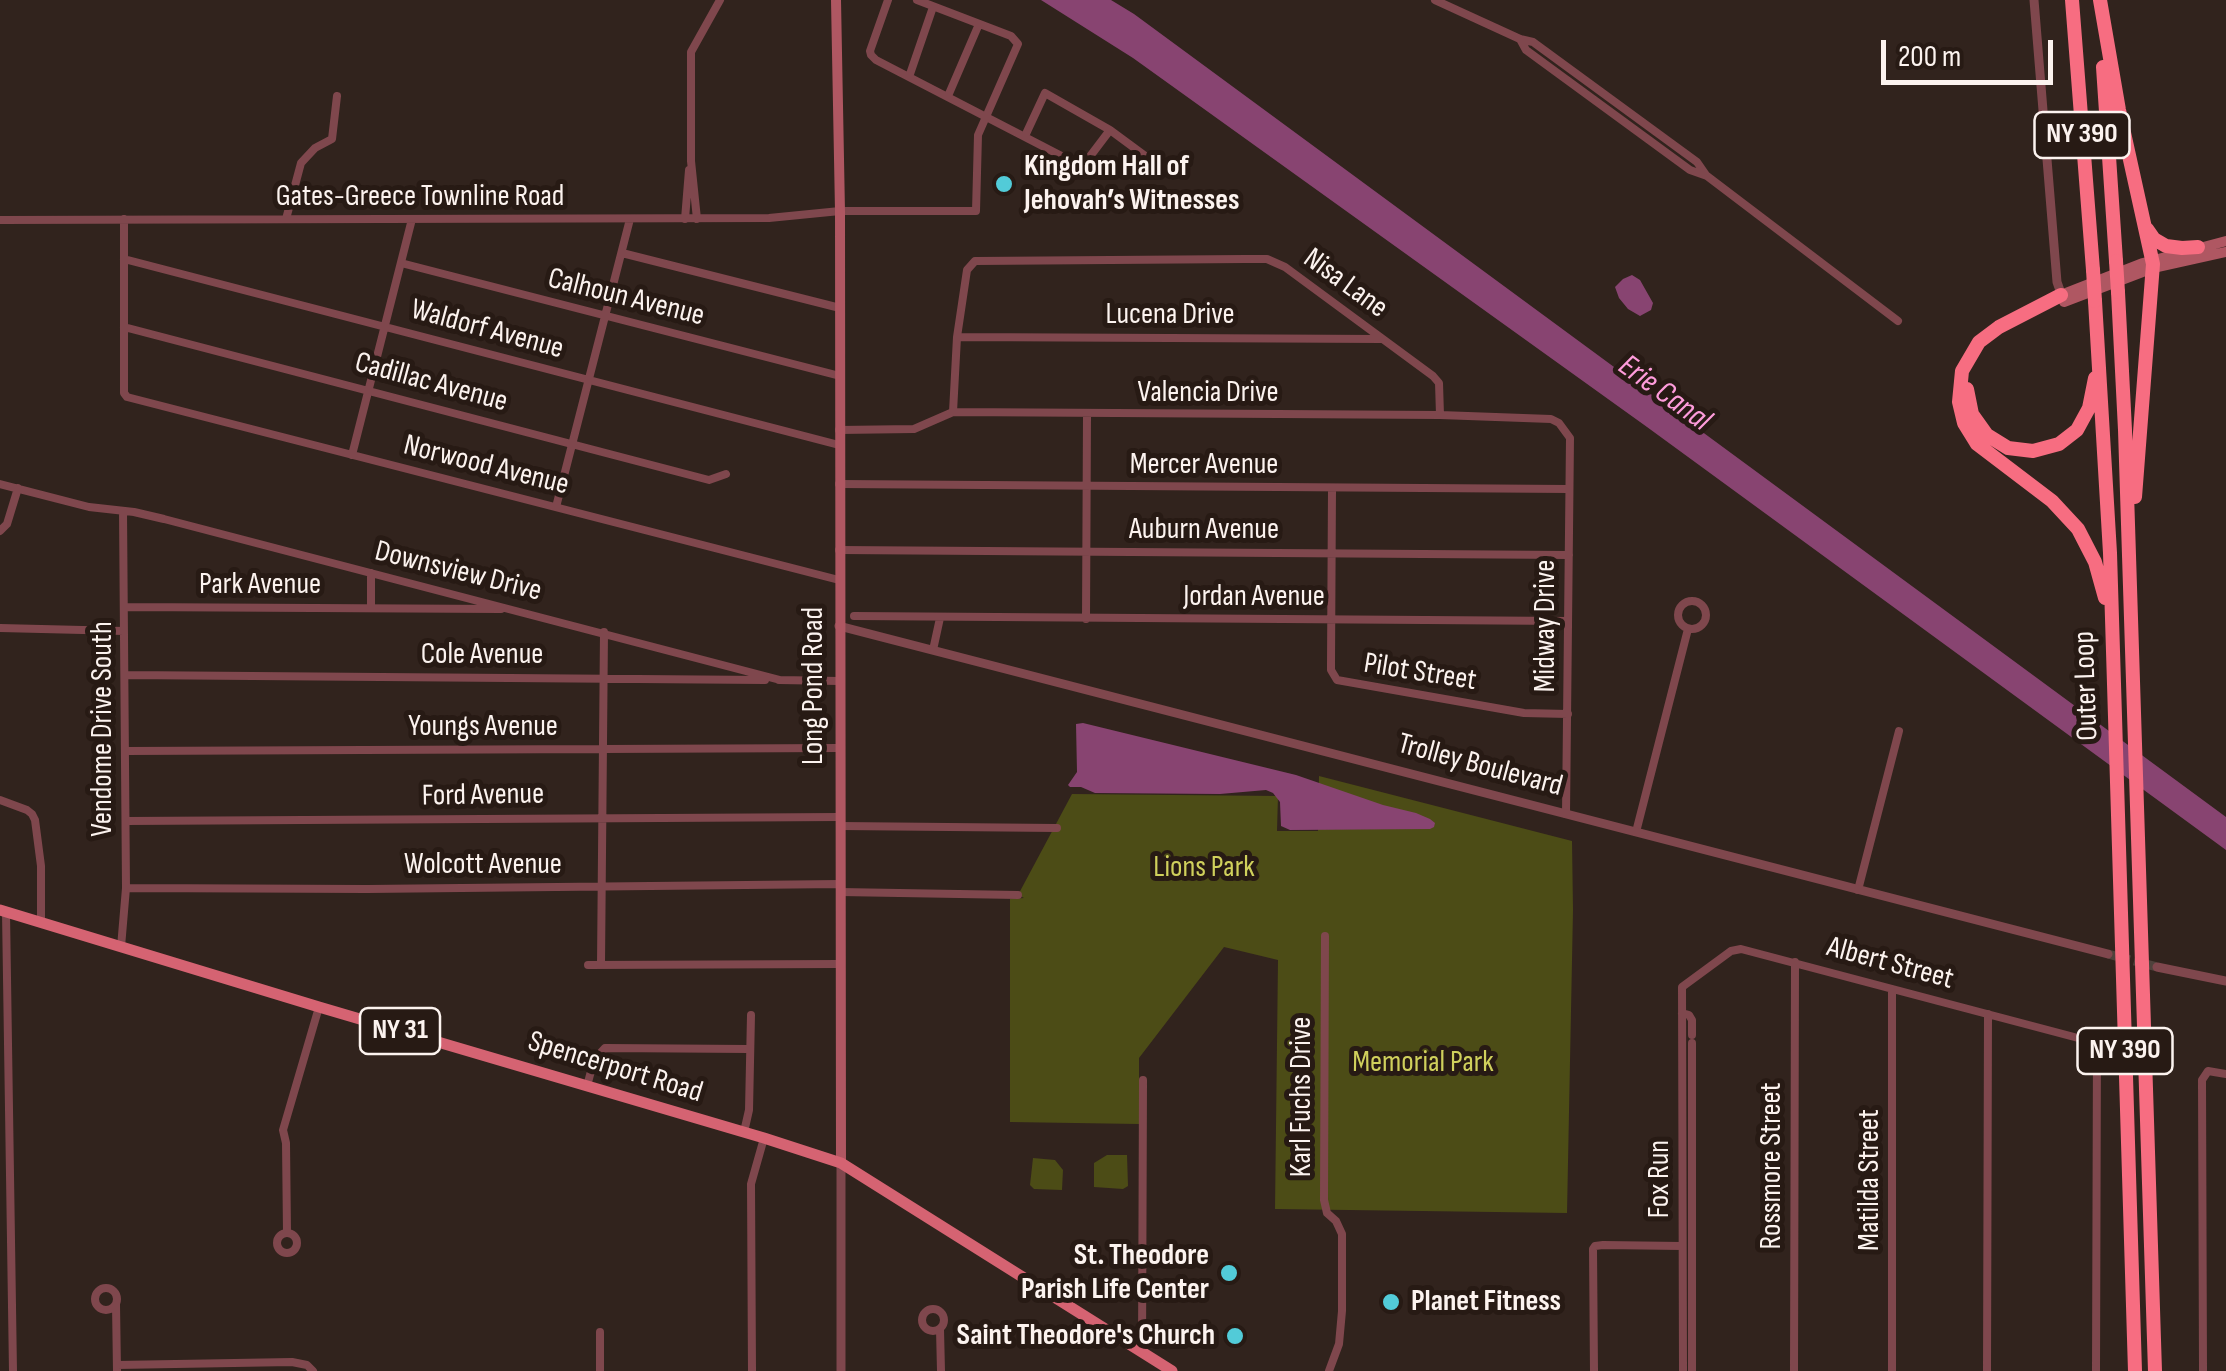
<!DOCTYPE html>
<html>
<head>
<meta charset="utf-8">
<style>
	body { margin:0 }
	#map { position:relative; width:2226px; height:1371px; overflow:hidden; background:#31231d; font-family:"Sofia Sans Condensed",sans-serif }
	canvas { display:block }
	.scale { position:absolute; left:1881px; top:40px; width:172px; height:45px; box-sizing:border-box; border:5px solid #fcf3ef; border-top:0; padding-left:12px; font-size:30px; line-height:35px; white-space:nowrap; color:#fcf3ef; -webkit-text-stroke:8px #271a14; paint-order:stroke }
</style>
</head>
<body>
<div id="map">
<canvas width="2226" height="1371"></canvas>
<div class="scale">200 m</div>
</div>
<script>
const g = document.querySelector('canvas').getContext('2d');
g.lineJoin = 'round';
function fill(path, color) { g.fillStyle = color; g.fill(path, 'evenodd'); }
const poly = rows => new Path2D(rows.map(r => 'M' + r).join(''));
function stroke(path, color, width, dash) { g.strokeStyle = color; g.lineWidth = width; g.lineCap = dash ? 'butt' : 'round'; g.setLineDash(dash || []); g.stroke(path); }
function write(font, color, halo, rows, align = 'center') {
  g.font = font + ' "Sofia Sans Condensed",sans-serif'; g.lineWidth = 10; g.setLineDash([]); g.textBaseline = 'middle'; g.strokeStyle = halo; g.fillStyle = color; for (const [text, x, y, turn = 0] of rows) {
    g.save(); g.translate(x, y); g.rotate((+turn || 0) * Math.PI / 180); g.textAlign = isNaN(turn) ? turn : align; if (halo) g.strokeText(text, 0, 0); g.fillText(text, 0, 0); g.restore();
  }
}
fill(poly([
	[1319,776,1572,841,1573,910,1567,1213,1275,1209,1278,960,1224,947,1139,1058,1139,1124,1010,1122,1010,899,1024,898,1018,895,1072,794,1278,796,1277,831,1318,831],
	[1107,1155,1127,1155,1128,1186,1123,1189,1094,1187,1094,1163],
	[1033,1158,1055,1160,1063,1170,1062,1190,1034,1189,1030,1185]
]), '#4c4c16');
fill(poly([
	[1041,0,1111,0,1134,14,2226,817,2226,850,1647,427,1133,58],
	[1632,275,1640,280,1653,303,1651,310,1640,316,1628,309,1619,298,1615,287,1623,279],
	[1083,723,1296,775,1383,805,1416,813,1430,819,1435,823,1434,827,1430,829,1290,830,1281,826,1280,802,1273,793,1266,790,1220,794,1095,793,1081,787,1070,787,1068,785,1077,772,1076,724]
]), '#884471');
stroke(poly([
	[2108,954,2157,967]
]), '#4f423c', 9, [9, 4.5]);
stroke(poly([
	[888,0,870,51,871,55,876,60,1079,165,1085,163,1110,130,1045,93,1025,136],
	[1435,0,1520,39,1533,42,1697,162,1706,175],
	[1520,39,1526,50,1690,170,1707,176,1898,321],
	[909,77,933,7],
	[948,96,979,24],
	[1110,130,1171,175],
	[124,219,124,393,127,397,839,580],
	[286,219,301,163,315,148,332,139,337,96],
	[685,219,689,170],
	[697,219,691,161,691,52,720,0],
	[0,220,769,218,840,211,976,211,978,135,1018,44,1011,36,917,0],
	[622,253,840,308],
	[124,259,839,445],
	[401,263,840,376],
	[124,327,709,480,726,474],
	[957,337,1382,339],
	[953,412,957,337,967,270,975,261,1246,259,1267,259,1285,267,1433,376,1439,383,1440,415],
	[839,430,914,429,953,412,1440,415,1551,419,1559,423,1570,438,1566,814],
	[352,455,412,219],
	[0,484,89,507,134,512,164,519,780,680],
	[839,484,1569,489],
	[1332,489,1331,663,1331,670,1337,680,1524,713,1568,714],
	[556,507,630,219],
	[0,531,7,524,18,488],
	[839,550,1569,555],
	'1678 615a14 14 0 1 1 28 0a14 14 0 1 1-28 0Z',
	[125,607,501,609],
	[371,608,371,573],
	[854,616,1568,621],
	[1086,619,1087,415],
	[0,628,124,631],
	[933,650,940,618],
	[125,675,765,680],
	[779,680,839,681],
	[126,751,840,748],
	[0,800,27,810,32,814,35,820,41,866,41,922],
	[126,821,840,817],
	[840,826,1057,828],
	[1636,832,1688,629],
	[126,888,367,889,840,884],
	[1858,890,1899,731],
	[840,892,1018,895],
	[6,912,13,1371],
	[1325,936,1324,1200,1327,1213,1336,1221,1342,1234,1342,1311,1339,1344,1329,1371],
	[121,947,126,888,123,511],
	[601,964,604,632],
	[588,965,840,964],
	[1682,1013,1689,1015,1692,1020,1692,1035],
	[587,1086,594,1060,605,1048,749,1049],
	[744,1132,749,1110,751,1015],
	'277 1243a10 10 0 1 1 20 0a10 10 0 1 1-20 0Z',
	[287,1233,286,1143,283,1130,319,1007],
	'95 1299a11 11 0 1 1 22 0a11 11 0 1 1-22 0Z',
	[116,1304,117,1371],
	'922 1320a11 11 0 1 1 22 0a11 11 0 1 1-22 0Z',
	[940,1329,941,1371],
	[600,1332,600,1371],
	[1142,1352,1143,1080],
	[117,1365,292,1362,307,1365,313,1371],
	[752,1371,751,1184,764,1138],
	[1594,1371,1593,1249,1595,1246,1603,1245,1682,1246],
	[1683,1371,1682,987,1731,951,1741,949,2097,1043,2096,1371],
	[1692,1371,1692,1043],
	[1794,1371,1795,962],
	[1892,1371,1892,989],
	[1987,1371,1988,1014],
	[2203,1371,2202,1080,2208,1071,2226,1074]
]), '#7f474d', 8);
stroke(poly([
	[2034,0,2057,282,2063,299],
	[839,626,2108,954],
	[2157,967,2226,981],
	[841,1163,841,1371]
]), '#7f474d', 9);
stroke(poly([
	[836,0,840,211,841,1163],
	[2061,295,2143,263,2226,241],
	[2064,302,2153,268,2226,252]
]), '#af5762', 10);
stroke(poly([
	[0,910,319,1007,764,1138,841,1163,1172,1371]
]), '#d56372', 11);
stroke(poly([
	[2072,0,2093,270],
	[2100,0,2119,110,2153,264,2135,497],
	[2103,67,2116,261],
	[2147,229,2154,239,2166,246,2182,248,2198,247],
	[2118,292,2125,430,2155,1371],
	[2061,295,1999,327,1979,342,1962,371,1959,402,1964,423,1977,444,2052,501,2078,529,2095,562,2105,598],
	[2095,301,2110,553,2135,1371],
	[1967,389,1972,414,1987,435,2008,448,2033,451,2059,444,2077,430,2089,408,2095,378]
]), '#f76d81', 14);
stroke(poly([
	[2116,261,2118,292],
	[2093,270,2095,301]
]), '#f76d81', 14);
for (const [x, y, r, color] of [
	[1004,184,10,"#52cbd8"],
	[1229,1273,10,"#52cbd8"],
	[1391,1302,10,"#52cbd8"],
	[1235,1336,10,"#52cbd8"]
]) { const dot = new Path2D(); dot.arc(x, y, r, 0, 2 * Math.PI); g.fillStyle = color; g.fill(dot); stroke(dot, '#271a14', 4); }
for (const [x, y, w] of [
	[2082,135,95],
	[400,1031,80],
	[2125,1051,95]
]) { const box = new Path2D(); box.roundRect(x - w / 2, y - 23, w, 46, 8); g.fillStyle = '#271a14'; g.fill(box); stroke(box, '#fcf3ef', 2.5); }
write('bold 28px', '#fcf3ef', null, [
	["NY 390",2082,135],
	["NY 31",400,1031],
	["NY 390",2125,1051]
]);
write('bold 30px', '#fcf3ef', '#271a14', [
	["Kingdom Hall of",1024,167],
	["Jehovah’s Witnesses",1024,201],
	["St. Theodore",1209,1256,"right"],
	["Parish Life Center",1209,1290,"right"],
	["Planet Fitness",1411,1302],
	["Saint Theodore's Church",1215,1336,"right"]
], 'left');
write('30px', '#fcf3ef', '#271a14', [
	["Gates-Greece Townline Road",420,197],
	["Nisa Lane",1345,284,36],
	["Calhoun Avenue",626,298,14],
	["Lucena Drive",1170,315],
	["Waldorf Avenue",487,330,15],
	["Cadillac Avenue",431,383,15],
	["Valencia Drive",1208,393],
	["Mercer Avenue",1204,465],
	["Norwood Avenue",486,466,14],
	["Auburn Avenue",1204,530],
	["Downsview Drive",458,572,14],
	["Park Avenue",260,585],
	["Jordan Avenue",1254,597],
	["Midway Drive",1546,626,-90],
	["Cole Avenue",482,655],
	["Pilot Street",1420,673,9],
	["Long Pond Road",814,686,-90],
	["Outer Loop",2087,686,-92],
	["Youngs Avenue",483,727],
	["Vendome Drive South",103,729,-90],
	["Trolley Boulevard",1480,766,15],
	["Ford Avenue",483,796,-1],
	["Wolcott Avenue",483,865],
	["Albert Street",1890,964,15],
	["Spencerport Road",615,1068,17],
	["Karl Fuchs Drive",1302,1097,-90],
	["Rossmore Street",1772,1166,-90],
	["Fox Run",1660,1179,-90],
	["Matilda Street",1870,1180,-90]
]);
write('30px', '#d0d05c', '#271a14', [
	["Lions Park",1204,868],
	["Memorial Park",1423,1063]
]);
write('italic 32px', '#fe9cdb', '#271a14', [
	["Erie Canal",1664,394,36]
]);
</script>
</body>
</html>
